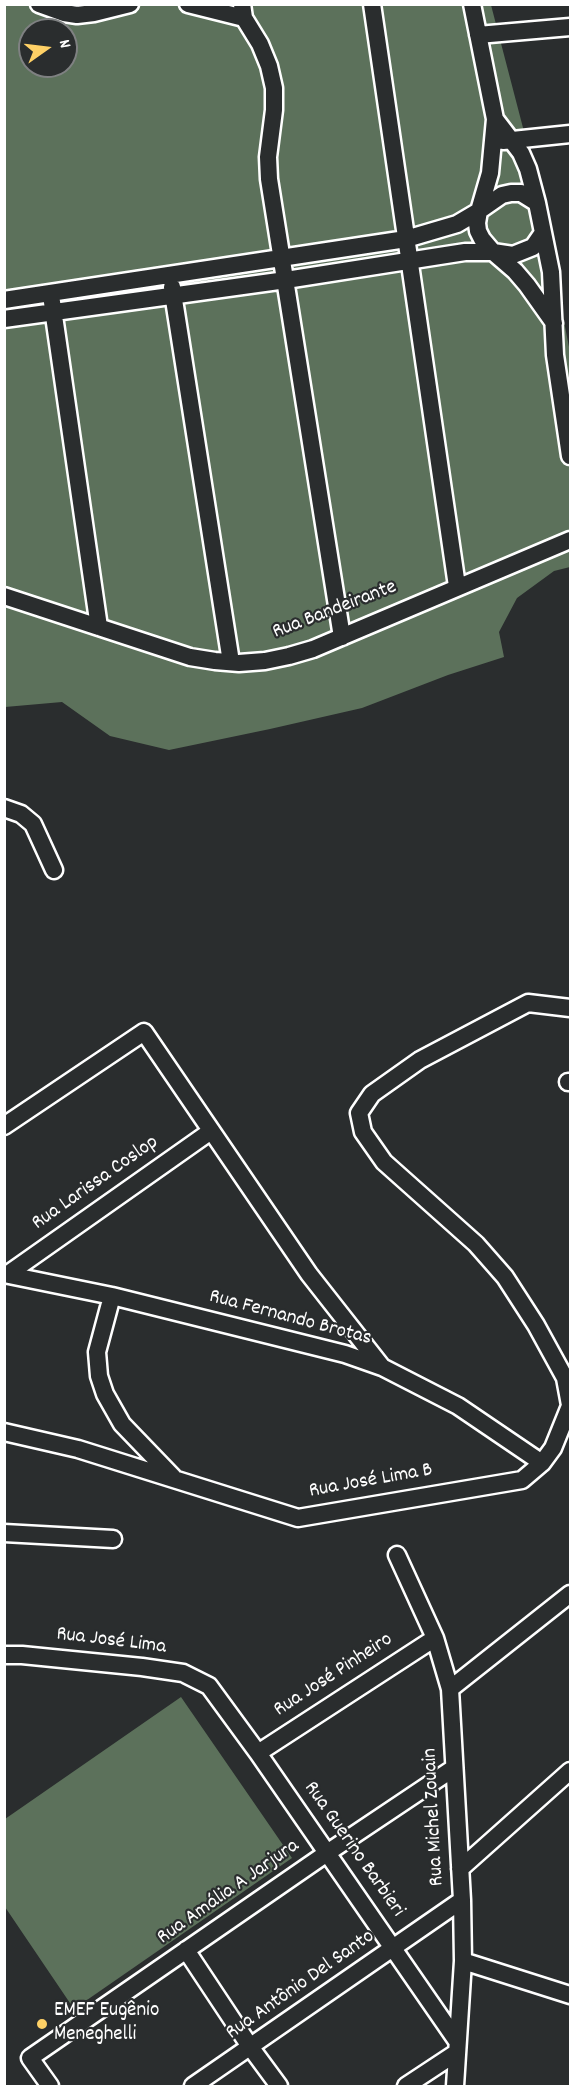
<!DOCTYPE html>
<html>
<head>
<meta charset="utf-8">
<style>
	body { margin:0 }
	#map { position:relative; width:575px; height:2091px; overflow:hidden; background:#2a2d2e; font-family:Dekko,sans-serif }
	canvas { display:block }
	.frame { position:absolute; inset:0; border:6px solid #fff; pointer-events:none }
	.north { position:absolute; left:18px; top:18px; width:60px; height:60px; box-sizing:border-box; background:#2a2d2e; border:2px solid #7f8182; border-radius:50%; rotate:76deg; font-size:16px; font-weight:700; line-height:24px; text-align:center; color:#fff }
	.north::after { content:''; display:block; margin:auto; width:21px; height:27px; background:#ffd166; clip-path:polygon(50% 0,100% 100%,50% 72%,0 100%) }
</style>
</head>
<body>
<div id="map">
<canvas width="575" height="2091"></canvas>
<div class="frame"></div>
<div class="north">N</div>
</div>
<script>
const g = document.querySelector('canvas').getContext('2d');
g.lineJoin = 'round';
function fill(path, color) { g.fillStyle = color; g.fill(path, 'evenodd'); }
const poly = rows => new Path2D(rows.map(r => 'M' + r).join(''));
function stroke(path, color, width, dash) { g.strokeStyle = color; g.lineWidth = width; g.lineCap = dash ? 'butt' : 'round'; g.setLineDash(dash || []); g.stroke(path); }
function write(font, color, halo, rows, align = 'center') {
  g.font = font + ' Dekko,sans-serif'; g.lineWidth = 4.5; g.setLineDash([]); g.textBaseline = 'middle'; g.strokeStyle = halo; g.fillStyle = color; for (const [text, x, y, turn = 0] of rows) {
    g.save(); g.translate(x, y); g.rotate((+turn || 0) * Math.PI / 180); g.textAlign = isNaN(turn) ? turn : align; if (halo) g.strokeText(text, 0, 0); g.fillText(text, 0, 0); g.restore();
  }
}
fill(poly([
	[5,5,491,5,534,170,570,352,570,567,554,571,517,598,499,632,504,657,448,675,362,708,270,729,169,750,110,736,62,702,5,707],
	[30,30,66,30,66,66,30,66],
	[181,1697,292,1858,74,2009,5,1907,5,1819]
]), '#5c715b');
const minor = poly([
	[39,4,64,13,77,15,94,13,130,4],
	[188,4,244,18],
	[242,4,244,18,260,44,269,66,274,88,274,110,268,157,269,179,342,637],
	[372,4,457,586],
	[472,4,495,119,490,173,479,211,477,223,478,231,482,239,493,252,515,271,527,285,554,323],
	[478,35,570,27],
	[495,119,521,153,528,169,537,203,551,272,555,355,570,456],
	[503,141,570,134],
	[172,287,231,662],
	[4,300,406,239,457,224,479,211,502,195,511,193,521,193,537,203],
	[52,302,99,627],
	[4,319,286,280,465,252,493,252,513,255,533,247,542,234],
	[4,596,190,657,215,661,239,663,265,661,289,656,313,649,570,540],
	[4,808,21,814,33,824,54,870],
	[570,1008,528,1003,420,1060,372,1094,359,1113,363,1132,384,1162,476,1244,505,1277,536,1325,565,1378,570,1405],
	[568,1082,570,1082],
	[4,1126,144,1032,309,1274,382,1367],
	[4,1274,112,1296,345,1354,382,1367,458,1406,542,1463],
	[8,1274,211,1131],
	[112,1296,97,1352,99,1376,105,1394,122,1424,173,1477],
	[4,1432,78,1449,298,1518,522,1480,542,1463,553,1448,570,1406],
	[4,1533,113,1539],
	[397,1555,435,1638,450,1689,462,1900,463,1961,455,2086],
	[4,1655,22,1655,142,1667,183,1673,209,1686,258,1753,457,2041],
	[450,1689,570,1594],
	[258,1753,435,1638],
	[460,1869,570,1771],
	[186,1950,251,2048,279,2086],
	[463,1961,570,1995],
	[50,2086,30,2058,327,1853,454,1768],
	[193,2086,462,1900],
	[406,2086,456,2053]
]);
stroke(minor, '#fff', 21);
stroke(minor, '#2a2d2e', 16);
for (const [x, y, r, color] of [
	[42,2024,6,"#ffd166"]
]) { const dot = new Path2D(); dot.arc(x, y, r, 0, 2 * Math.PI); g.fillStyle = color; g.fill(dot); stroke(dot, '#2a2d2e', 2); }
write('21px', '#fff', '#2a2d2e', [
	["Rua Bandeirante",335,611,-21],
	["Rua Larissa Coslop",96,1184,-35],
	["Rua Fernando Brotas",290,1319,15],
	["Rua José Lima B",371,1482,-10],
	["Rua José Lima",111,1642,7],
	["Rua José Pinheiro",334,1676,-33],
	["Rua Michel Zouain",435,1817,-93],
	["Rua Guerino Barbieri",353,1850,55],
	["Rua Amália A Jarjura",229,1893,-35],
	["Rua Antônio Del Santo",301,1986,-35]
]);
write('21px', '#fff', '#2a2d2e', [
	["EMEF Eugênio",54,2012],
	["Meneghelli",54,2036]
], 'left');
</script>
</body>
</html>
